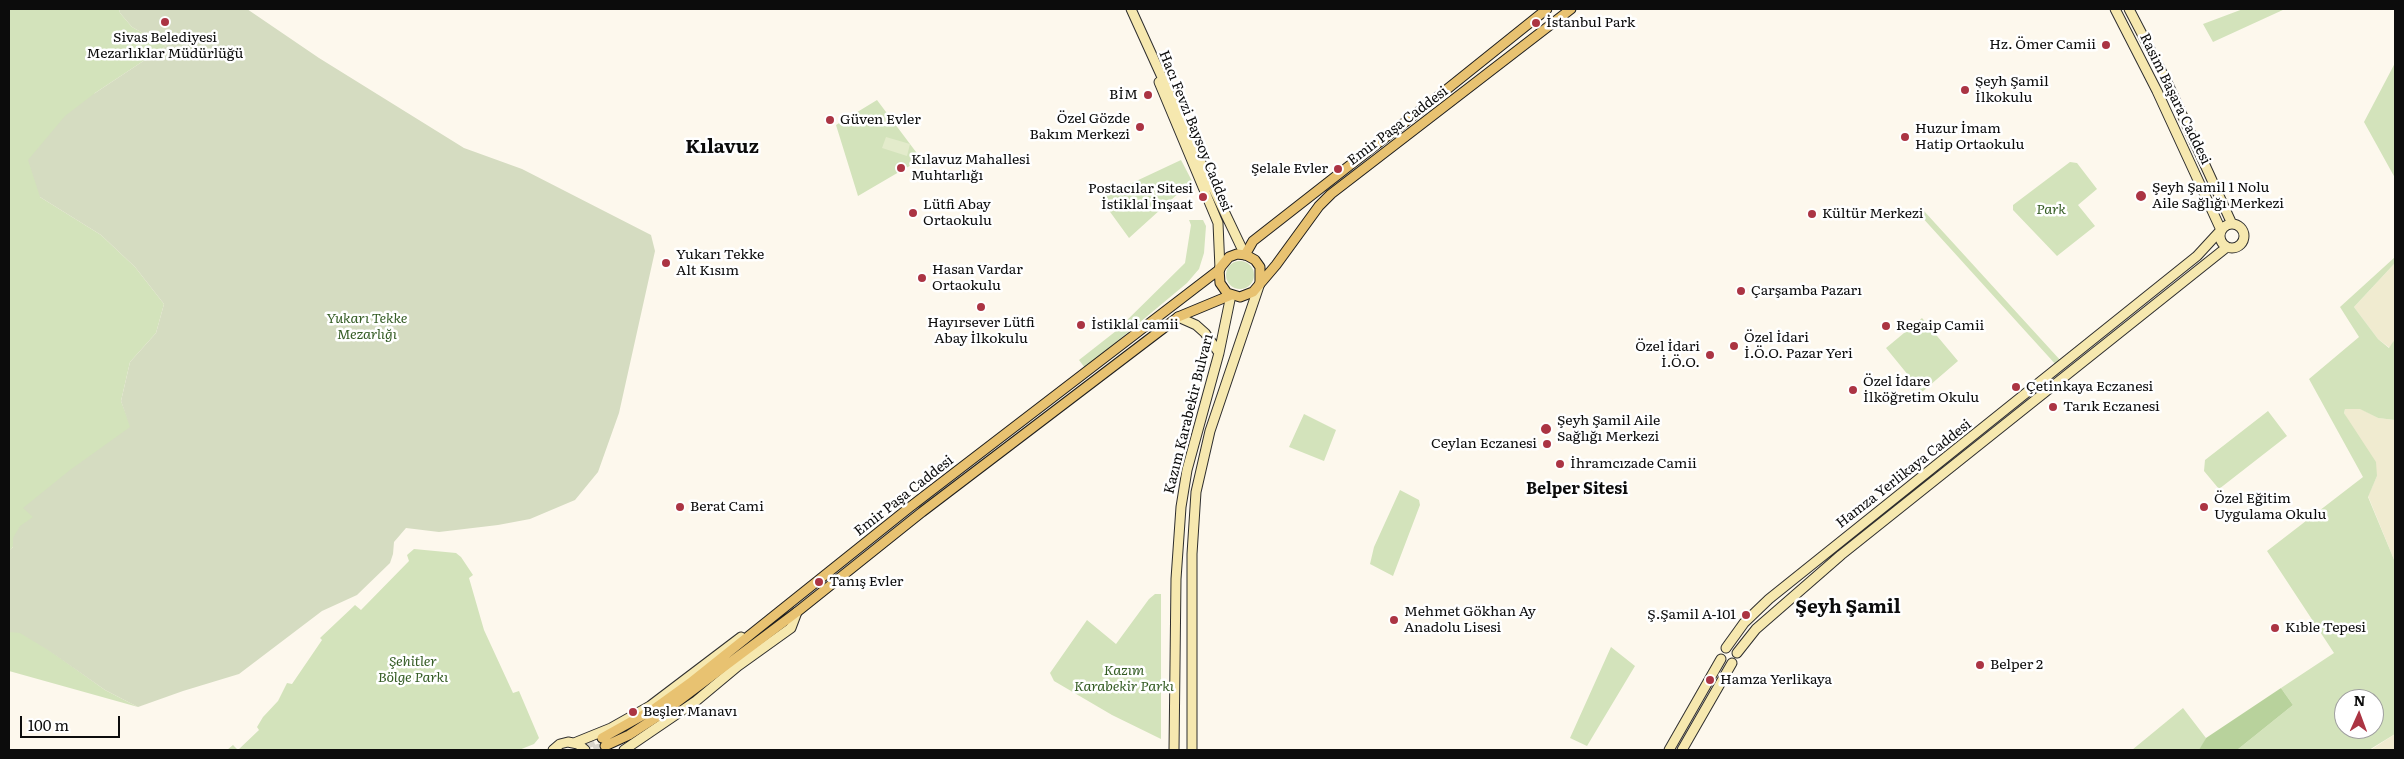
<!DOCTYPE html>
<html>
<head>
<meta charset="utf-8">
<style>
	body { margin:0 }
	#map { position:relative; width:2404px; height:759px; overflow:hidden; background:#fdf8ed; font-family:Literata,serif }
	canvas { display:block }
	.frame { position:absolute; inset:0; border:10px solid #0c0c0c; pointer-events:none }
	.north { position:absolute; left:2334px; top:689px; width:50px; height:50px; box-sizing:border-box; background:#fff; border:1px solid #9e9e9e; border-radius:50%; rotate:2deg; font-size:14px; font-weight:700; line-height:20px; text-align:center; color:#0c0c0c }
	.north::after { content:''; display:block; margin:auto; width:18px; height:22px; background:#ab3443; clip-path:polygon(50% 0,100% 100%,50% 72%,0 100%) }
	.scale { position:absolute; left:20px; top:716px; width:100px; height:22px; box-sizing:border-box; border:2px solid #0c0c0c; border-top:0; padding-left:6px; font-size:15px; line-height:18px; white-space:nowrap; color:#0c0c0c; -webkit-text-stroke:4px #fff; paint-order:stroke }
</style>
</head>
<body>
<div id="map">
<canvas width="2404" height="759"></canvas>
<div class="frame"></div>
<div class="north">N</div>
<div class="scale">100 m</div>
</div>
<script>
const g = document.querySelector('canvas').getContext('2d');
g.lineJoin = 'round';
function fill(path, color) { g.fillStyle = color; g.fill(path, 'evenodd'); }
const poly = rows => new Path2D(rows.map(r => 'M' + r).join(''));
function stroke(path, color, width, dash) { g.strokeStyle = color; g.lineWidth = width; g.lineCap = dash ? 'butt' : 'round'; g.setLineDash(dash || []); g.stroke(path); }
function write(font, color, halo, rows, align = 'center') {
  g.font = font + ' Literata,serif'; g.lineWidth = 5; g.setLineDash([]); g.textBaseline = 'middle'; g.strokeStyle = halo; g.fillStyle = color; for (const [text, x, y, turn = 0] of rows) {
    g.save(); g.translate(x, y); g.rotate((+turn || 0) * Math.PI / 180); g.textAlign = isNaN(turn) ? turn : align; if (halo) g.strokeText(text, 0, 0); g.fillText(text, 0, 0); g.restore();
  }
}
fill(poly([
	[2395,263,2395,339,2390,348,2378,339,2354,307],
	[2345,409,2361,409,2378,418,2395,420,2395,562,2368,496,2377,476,2344,413],
	[2395,734,2395,750,2369,750,2372,749]
]), '#f0ebd0');
fill(poly([
	[9,9,119,9,120,13,132,27,166,46,95,93,40,197,101,235,135,267,164,304,156,333,130,362,121,401,131,427,36,516,9,552],
	[2243,9,2285,9,2213,42,2203,24],
	[2395,63,2395,178,2364,122],
	[877,100,919,156,919,161,906,168,903,163,895,167,899,172,858,196,836,125],
	[1181,160,1192,181,1129,238,1100,198],
	[2070,162,2077,163,2097,189,2078,205,2095,226,2057,256,2013,210,2013,205],
	[1924,211,2061,361,2057,366,1920,215],
	[1189,220,1203,220,1206,226,1204,253,1199,269,1187,283,1085,368,1079,360,1116,331,1185,263,1191,225],
	[2395,257,2395,263,2354,307,2378,339,2389,348,2395,339,2395,420,2378,418,2360,409,2345,409,2344,413,2376,462,2377,476,2368,497,2395,562,2395,734,2369,750,2237,750,2293,705,2281,688,2334,653,2267,551,2363,477,2309,379,2359,337,2340,307],
	[2344,699,2374,699,2374,729,2344,729],
	'1226 275a14 14 0 1 1 28 0a14 14 0 1 1-28 0Z',
	[1922,318,1958,361,1922,392,1886,348],
	[2268,411,2287,436,2219,489,2204,471,2205,460],
	[1304,414,1336,430,1324,461,1289,447],
	[1400,490,1419,500,1420,505,1393,576,1370,564,1374,547],
	[414,549,456,553,461,557,473,575,469,578,484,630,513,693,519,691,539,738,534,744,519,750,227,750,233,745,238,750,259,730,257,727,263,717,278,701,287,683,292,684,322,640,320,638,355,605,361,610,409,561,407,555],
	[1155,594,1161,594,1161,739,1112,715,1054,681,1050,673,1087,620,1116,644,1149,599],
	[9,629,21,630,105,690,138,707,9,671],
	[1611,647,1635,666,1587,746,1570,738],
	[2183,708,2206,738,2200,750,2132,750]
]), '#d3e3bb');
fill(poly([
	[2281,688,2293,705,2237,750,2199,750,2206,738]
]), '#b8d29c');
fill(poly([
	[119,9,247,9,319,58,464,148,522,169,651,235,655,251,619,413,598,472,575,500,530,519,498,525,439,532,406,528,394,542,393,554,390,563,357,595,322,611,239,674,183,691,138,707,105,690,48,650,20,633,9,632,9,551,13,547,13,538,20,526,33,517,23,508,70,470,130,427,121,401,130,362,156,333,164,304,135,267,101,235,40,197,28,160,65,116,95,93,166,46,132,27,120,13]
]), '#d5dcc1');
fill(poly([
	[886,137,910,144,907,156,882,148]
]), '#e3ebcb');
stroke(poly([
	[573,750,602,738],
	[594,750,605,746]
]), '#d9d5cb', 9, [9, 4.5]);
const secondary = poly([
	[1131,9,1195,150,1245,255],
	[2115,9,2157,91,2221,230],
	[2129,9,2168,84,2232,224],
	[1159,82,1218,223,1220,269],
	'2220 236a12 12 0 1 1 24 0a12 12 0 1 1-24 0Z',
	[1178,317,1196,325,1205,333,1219,353],
	[1726,648,1744,623,1769,599,2197,256,2220,231],
	[1737,653,1756,629,1841,555,2227,247],
	[574,743,611,728,650,706,741,637],
	[553,750,560,744,568,742,578,744,585,750],
	[624,750,696,701,738,666,791,628,797,612],
	[1174,750,1176,579,1181,507,1187,470,1219,353,1231,295],
	[1192,750,1192,554,1196,492,1210,431,1260,283],
	[1669,750,1721,659],
	[1682,750,1732,663]
]);
const primary = poly([
	[1245,255,1253,241,1441,94,1547,9],
	[1260,283,1260,267,1255,260,1246,255,1237,254,1229,257,1219,269,1220,283,1227,293,1240,297,1253,292,1276,265,1319,206,1331,194,1571,9],
	[602,738,654,709,690,683,910,507,1220,269],
	[605,746,629,735,660,715,797,612,922,512,1165,327,1178,317,1231,295]
]);
stroke(secondary, '#2e2e2e', 11);
stroke(primary, '#1d1d1d', 11);
stroke(secondary, '#f6e8af', 9);
stroke(primary, '#e8c271', 9);
for (const [x, y, r, color] of [
	[165,22,5,"#ab3443"],
	[1536,23,5,"#ab3443"],
	[2106,45,5,"#ab3443"],
	[1965,90,5,"#ab3443"],
	[1148,95,5,"#ab3443"],
	[830,120,5,"#ab3443"],
	[1140,127,5,"#ab3443"],
	[1905,137,5,"#ab3443"],
	[901,168,5,"#ab3443"],
	[1338,169,5,"#ab3443"],
	[2141,196,6,"#ab3443"],
	[1203,197,5,"#ab3443"],
	[913,213,5,"#ab3443"],
	[1812,214,5,"#ab3443"],
	[666,263,5,"#ab3443"],
	[922,278,5,"#ab3443"],
	[1741,291,5,"#ab3443"],
	[981,307,5,"#ab3443"],
	[1081,325,5,"#ab3443"],
	[1886,326,5,"#ab3443"],
	[1734,346,5,"#ab3443"],
	[1710,355,5,"#ab3443"],
	[2016,387,5,"#ab3443"],
	[1853,390,5,"#ab3443"],
	[2053,407,5,"#ab3443"],
	[1546,429,6,"#ab3443"],
	[1547,444,5,"#ab3443"],
	[1560,464,5,"#ab3443"],
	[680,507,5,"#ab3443"],
	[2204,507,5,"#ab3443"],
	[819,582,5,"#ab3443"],
	[1746,615,5,"#ab3443"],
	[1394,620,5,"#ab3443"],
	[2275,628,5,"#ab3443"],
	[1980,665,5,"#ab3443"],
	[1710,680,5,"#ab3443"],
	[633,712,5,"#ab3443"]
]) { const dot = new Path2D(); dot.arc(x, y, r, 0, 2 * Math.PI); g.fillStyle = color; g.fill(dot); stroke(dot, '#fff', 2); }
write('14px', '#0c0c0c', '#fff', [
	["İstanbul Park",1546,23],
	["Sivas Belediyesi",165,38,"center"],
	["Mezarlıklar Müdürlüğü",165,54,"center"],
	["Hz. Ömer Camii",2096,45,"right"],
	["Şeyh Şamil",1975,82],
	["İlkokulu",1975,98],
	["BİM",1138,95,"right"],
	["Özel Gözde",1130,119,"right"],
	["Bakım Merkezi",1130,135,"right"],
	["Güven Evler",840,120],
	["Huzur İmam",1915,129],
	["Hatip Ortaokulu",1915,145],
	["Kılavuz Mahallesi",911,160],
	["Muhtarlığı",911,176],
	["Şelale Evler",1328,169,"right"],
	["Şeyh Şamil 1 Nolu",2152,188],
	["Aile Sağlığı Merkezi",2152,204],
	["Postacılar Sitesi",1193,189,"right"],
	["İstiklal İnşaat",1193,205,"right"],
	["Lütfi Abay",923,205],
	["Ortaokulu",923,221],
	["Kültür Merkezi",1822,214],
	["Yukarı Tekke",676,255],
	["Alt Kısım",676,271],
	["Hasan Vardar",932,270],
	["Ortaokulu",932,286],
	["Çarşamba Pazarı",1751,291],
	["Hayırsever Lütfi",981,323,"center"],
	["Abay İlkokulu",981,339,"center"],
	["İstiklal camii",1091,325],
	["Regaip Camii",1896,326],
	["Özel İdari",1744,338],
	["İ.Ö.O. Pazar Yeri",1744,354],
	["Özel İdari",1700,347,"right"],
	["İ.Ö.O.",1700,363,"right"],
	["Özel İdare",1863,382],
	["İlköğretim Okulu",1863,398],
	["Çetinkaya Eczanesi",2026,387],
	["Tarık Eczanesi",2063,407],
	["Şeyh Şamil Aile",1557,421],
	["Sağlığı Merkezi",1557,437],
	["Ceylan Eczanesi",1537,444,"right"],
	["İhramcızade Camii",1570,464],
	["Özel Eğitim",2214,499],
	["Uygulama Okulu",2214,515],
	["Berat Cami",690,507],
	["Tanış Evler",829,582],
	["Mehmet Gökhan Ay",1404,612],
	["Anadolu Lisesi",1404,628],
	["Ş.Şamil A-101",1736,615,"right"],
	["Kıble Tepesi",2285,628],
	["Belper 2",1990,665],
	["Hamza Yerlikaya",1720,680],
	["Beşler Manavı",643,712]
], 'left');
write('14px', '#0c0c0c', '#fff', [
	["Rasim Başara Caddesi",2175,99,64],
	["Emir Paşa Caddesi",1398,126,-37],
	["Hacı Fevzi Baysoy Caddesi",1195,131,68],
	["Kazım Karabekir Bulvarı",1189,414,-76],
	["Hamza Yerlikaya Caddesi",1904,474,-38],
	["Emir Paşa Caddesi",904,496,-38]
]);
write('italic 14px', '#345c24', '#fff', [
	["Park",2051,210],
	["Yukarı Tekke",367,319],
	["Mezarlığı",367,335],
	["Şehitler",413,662],
	["Bölge Parkı",413,678],
	["Kazım",1124,671],
	["Karabekir Parkı",1124,687]
]);
write('bold 16px', '#0c0c0c', '#fff', [
	["Belper Sitesi",1577,489]
]);
write('bold 19px', '#0c0c0c', '#fff', [
	["Kılavuz",722,147],
	["Şeyh Şamil",1848,607]
]);
</script>
</body>
</html>
